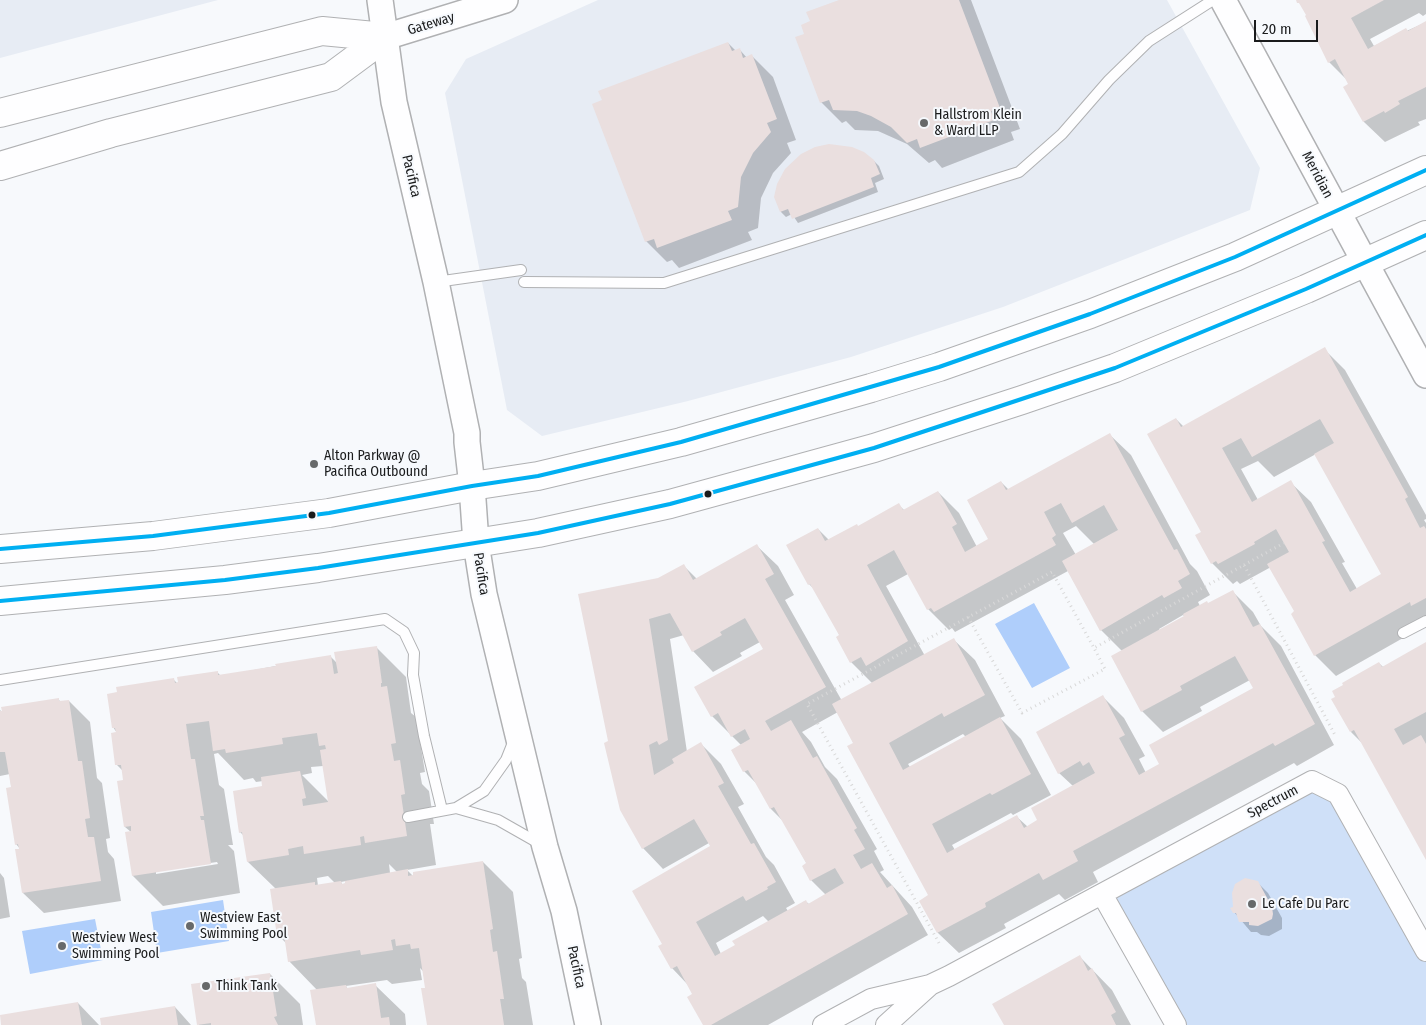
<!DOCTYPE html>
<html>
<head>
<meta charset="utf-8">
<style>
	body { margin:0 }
	#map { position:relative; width:1426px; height:1025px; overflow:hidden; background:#f7f9fc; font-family:"Fira Sans Condensed",sans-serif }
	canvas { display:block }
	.scale { position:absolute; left:1254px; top:20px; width:64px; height:22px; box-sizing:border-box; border:2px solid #1a1b1c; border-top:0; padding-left:6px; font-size:15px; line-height:18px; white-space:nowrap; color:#1a1b1c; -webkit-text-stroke:4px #f6f9fd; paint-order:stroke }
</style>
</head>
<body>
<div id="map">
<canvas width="1426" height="1025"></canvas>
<div class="scale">20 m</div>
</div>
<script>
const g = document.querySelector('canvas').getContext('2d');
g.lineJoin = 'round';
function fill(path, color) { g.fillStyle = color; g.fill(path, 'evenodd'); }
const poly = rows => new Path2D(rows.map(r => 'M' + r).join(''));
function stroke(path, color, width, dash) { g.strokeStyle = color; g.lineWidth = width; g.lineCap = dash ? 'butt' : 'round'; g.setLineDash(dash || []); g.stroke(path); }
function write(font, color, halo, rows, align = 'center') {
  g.font = font + ' "Fira Sans Condensed",sans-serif'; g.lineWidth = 4; g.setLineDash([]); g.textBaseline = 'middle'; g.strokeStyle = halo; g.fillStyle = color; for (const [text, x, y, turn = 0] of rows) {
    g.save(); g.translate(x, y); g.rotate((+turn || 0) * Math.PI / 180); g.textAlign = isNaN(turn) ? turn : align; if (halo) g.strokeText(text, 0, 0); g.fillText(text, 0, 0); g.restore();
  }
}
fill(poly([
	[0,0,218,0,0,58],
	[598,0,1167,0,1260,168,1250,210,1003,307,851,357,688,401,542,436,507,410,445,93,466,59]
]), '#e7ecf4');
fill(poly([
	[1312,781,1338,794,1426,951,1426,1025,1176,1025,1102,894]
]), '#cfe0f8');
fill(poly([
	[1034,603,1070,668,1032,688,995,624],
	[223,900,229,941,157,953,151,912],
	[95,919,103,960,30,974,22,931]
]), '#afcefb');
fill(poly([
	[843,0,971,0,1020,129,1011,132,1014,140,942,168,935,160,929,163,907,144,878,131,855,130,846,121,842,123,821,102,806,35,811,22],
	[1297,0,1426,0,1426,14,1423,16,1419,13,1370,39,1374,46,1426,22,1426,119,1418,122,1420,125,1385,142,1364,122,1345,87,1350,85,1348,81,1329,62,1303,7],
	[728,43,736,51,740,50,747,58,752,56,773,77,796,140,787,143,791,153,773,173,761,198,758,228,748,232,752,240,679,268,672,260,667,262,646,241],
	[874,161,879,166,884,179,875,183,878,192,798,223,792,214,786,217,781,212,775,197],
	[1324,349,1345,370,1426,515,1426,519,1424,520,1426,523,1426,625,1336,676,1315,655,1296,612,1271,567,1240,584,1237,581,1233,584,1212,563,1203,532,1176,419,1184,427],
	[1316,454,1383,575,1357,589,1342,563,1345,562,1311,502,1290,482,1258,500,1241,469,1258,461,1274,477],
	[1110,435,1131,455,1190,564,1197,571,1210,595,1198,602,1200,606,1208,604,1233,592,1253,612,1261,626,1281,646,1334,745,1297,766,1294,763,1093,872,1098,882,1065,900,1059,894,1004,924,1006,928,959,953,938,933,921,901,930,896,838,712,802,732,811,742,825,767,837,779,877,849,874,851,884,870,880,872,912,907,928,935,768,1025,704,1025,694,994,689,986,672,968,664,944,711,847,709,843,663,869,643,848,609,741,659,580,684,566,697,579,757,546,778,566,794,595,785,600,842,701,873,684,851,662,840,636,816,591,809,584,818,529,829,540,858,527,899,505,905,511,938,492,959,513,977,547,990,539,1001,482,1009,490],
	[1076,526,1095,545,1076,555,1063,533],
	[1068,571,1101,630,1122,651,1113,656,1142,711,1163,732,1202,711,1200,707,1250,680,1255,689,1160,765,1146,773,1139,759,1145,756,1124,718,1103,697,1059,773,1073,786,1039,821,1028,827,1017,817,955,850,952,845,1011,813,1013,815,1051,795,1021,739,1000,718,1005,716,975,660,954,640,925,656,886,586,908,574,928,609,949,630,952,628,955,632],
	[1183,615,1185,617,1160,631,1159,629],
	[684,635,693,651,713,672,742,656,740,653,760,642,764,649,712,716,741,745,744,771,757,784,771,809,783,821,807,864,811,880,826,895,809,904,805,901,788,911,786,908,795,903,774,865,766,857,738,807,744,804,721,764,701,744,687,752,670,639],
	[963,734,966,737,910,767,908,764],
	[763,916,769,922,737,945,721,954,716,943],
	[1426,644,1426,858,1364,745,1351,732,1379,663,1383,667],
	[376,647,406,677,411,713,416,717,425,772,420,773,422,784,429,791,434,824,430,824,436,865,407,870,415,878,483,862,513,892,522,958,519,959,522,978,526,982,533,1025,428,1025,426,989,423,971,420,968,422,980,392,984,387,980,346,986,348,989,375,985,405,1014,406,1025,317,1025,318,991,289,961,287,944,278,935,276,889,248,862,244,836,240,832,263,787,263,781,256,782,253,778,244,780,218,753,214,754,219,785,224,789,233,845,228,845,234,851,240,893,163,906,133,876,127,833,131,832,125,827,125,781,123,771,117,765,117,733,113,727,173,679,180,686,217,672,221,676,330,656,337,663],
	[323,766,329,802,302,775,312,773,311,767],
	[217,862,218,864,156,874,156,871],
	[389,864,397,872,390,873],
	[328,876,335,883,318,886,317,878],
	[346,881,347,884,343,885,341,882],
	[58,699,61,702,69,701,90,722,97,778,102,783,110,838,106,839,108,852,114,859,121,901,44,913,23,893,21,850,16,844,10,774,0,776,0,710,2,712],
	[0,873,4,878,10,917,0,919],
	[1257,882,1268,893,1282,918,1282,929,1269,936,1261,935,1257,932,1251,932,1234,912],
	[1080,957,1112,990,1131,1025,1005,1025],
	[270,974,300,1004,303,1025,198,1025],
	[78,1003,99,1025,2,1025],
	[175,1007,191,1025,103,1025]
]), '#0003');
fill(poly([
	[839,0,959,0,1000,108,991,111,994,120,920,148,917,139,907,143,891,127,871,116,857,111,833,110,829,100,820,103,795,37,804,34,801,25,810,21,806,12],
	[1296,0,1384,0,1351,18,1368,49,1406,28,1408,31,1426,21,1426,87,1398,101,1400,104,1385,113,1384,111,1363,122,1343,87,1348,84,1335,59,1328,63,1305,16,1306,15,1299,3,1297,3],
	[728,42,732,51,740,48,743,58,752,54,777,119,767,123,771,132,753,153,741,177,738,207,728,211,732,220,657,248,654,239,645,242,592,104,602,100,598,91],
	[829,144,852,147,864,152,874,160,880,174,871,178,874,187,792,219,788,209,780,212,774,197,777,184,785,169,801,154,815,147],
	[1325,347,1408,497,1405,499,1420,528,1424,526,1426,529,1426,598,1411,606,1410,602,1314,656,1291,614,1294,611,1267,564,1289,552,1276,529,1254,542,1255,544,1218,564,1216,561,1211,564,1195,535,1201,532,1147,434,1176,418,1181,427],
	[1320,419,1334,443,1314,454,1381,574,1350,592,1322,542,1325,541,1291,480,1252,502,1222,448,1241,438,1252,457],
	[1110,433,1174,550,1177,549,1190,574,1178,581,1182,588,1164,598,1162,595,1100,631,1062,561,1118,530,1104,505,1072,523,1061,503,1044,512,1056,535,1052,538,1056,545,934,612,931,608,927,610,894,550,867,565,908,641,866,666,861,657,850,663,836,637,839,635,810,584,808,585,786,545,818,528,825,541,857,524,858,526,899,503,903,510,938,491,957,524,952,527,965,552,988,539,967,500,1001,481,1006,490],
	[757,544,774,574,765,579,826,687,765,721,771,731,791,720,813,758,817,756,857,828,854,830,865,849,853,855,861,869,872,863,887,888,892,885,908,914,711,1025,703,1025,687,997,692,994,677,966,671,969,658,946,662,944,632,891,710,846,694,819,642,849,620,810,604,743,608,741,578,594,658,578,684,564,693,580],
	[670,613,692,652,722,635,720,632,745,618,763,649,694,687,711,717,718,713,731,737,745,729,750,739,731,750,743,772,748,770,770,809,774,807,806,863,802,866,810,881,835,868,844,883,808,904,806,900,732,941,735,945,715,956,696,922,743,896,746,901,768,889,767,887,776,882,754,843,751,844,718,786,724,783,701,742,672,759,674,763,654,775,649,745,657,741,659,745,668,740,649,619],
	[1233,590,1253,627,1260,624,1315,724,1275,746,1273,743,1073,851,1078,861,1043,880,1039,873,985,903,986,907,937,933,919,901,928,895,847,746,853,743,832,704,954,638,985,695,944,717,942,713,889,743,903,770,1000,717,1031,774,992,795,990,793,932,824,947,853,1017,815,1024,828,1037,820,1031,808,1095,773,1089,762,1083,766,1080,761,1058,774,1036,732,1103,695,1125,735,1119,738,1139,775,1159,764,1149,745,1253,688,1235,656,1180,686,1182,690,1141,712,1111,656,1184,616,1183,614,1207,601,1208,603],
	[1426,642,1426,712,1394,729,1403,745,1421,735,1426,744,1426,860,1354,730,1350,732,1331,699,1335,697,1332,691,1343,685,1342,683,1379,662,1382,667],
	[377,646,382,683,381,683,381,687,387,686,396,743,391,744,394,761,400,760,405,794,401,795,407,836,365,843,364,836,360,837,361,845,304,854,303,846,288,849,289,855,247,862,242,832,239,833,233,791,262,786,261,777,300,771,306,798,302,799,303,806,328,802,320,750,326,749,325,745,319,746,317,733,282,738,283,744,226,753,225,749,213,751,209,721,186,724,191,759,195,759,204,816,200,816,201,820,204,820,211,864,132,876,125,832,131,831,131,826,124,827,117,781,123,780,121,765,115,765,111,733,116,732,115,728,112,728,107,694,117,692,116,687,174,678,175,683,178,682,177,677,218,671,218,675,276,666,275,664,331,655,334,674,338,673,334,652],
	[59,698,59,701,69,700,78,761,82,761,90,818,85,819,88,837,94,837,101,881,22,893,15,849,19,849,18,844,15,845,6,788,11,787,5,752,0,752,0,711,2,711,1,707],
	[483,861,493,929,490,930,493,952,497,951,504,999,500,999,504,1025,427,1025,421,988,425,988,419,948,411,949,410,944,396,946,395,939,391,940,393,950,361,955,360,950,288,962,284,935,277,936,270,889,315,882,315,885,341,881,342,884,345,883,345,881,408,869,408,876,413,875,413,872],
	[1245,878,1258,881,1272,907,1273,914,1272,919,1258,926,1249,925,1249,922,1239,922,1236,913,1233,913,1230,908,1233,907,1232,893,1235,884],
	[1080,955,1088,971,1092,968,1116,1012,1111,1015,1116,1025,1004,1025,992,1004],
	[270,973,277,1016,274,1017,278,1025,211,1025,211,1023,197,1025,191,984],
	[376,983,381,1018,389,1017,390,1025,316,1025,310,990,346,985,347,988],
	[78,1002,82,1025,1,1025,0,1015],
	[175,1006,178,1025,101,1025,100,1018]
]), '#eadfdf');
const service = poly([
	[436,282,521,270],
	[524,282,664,283,1019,172,1062,134,1109,80,1149,41,1213,0],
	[1403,633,1426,621],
	[0,680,385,619,404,632,414,653,413,675,424,736,442,810],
	[456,808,498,820,542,845],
	[408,817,456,808,484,791,506,760,514,740]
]);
const minor = poly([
	[1102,894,1176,1025],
	[823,1025,871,999,930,985,949,976,1312,781,1338,794,1426,951],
	[886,1025,929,986]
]);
const tertiary = poly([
	[380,0,394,102,436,282,467,433,467,442,472,486,476,543,484,594,545,847,564,911,588,1025],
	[1223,0,1426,375],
	[385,37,505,0]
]);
const secondary = poly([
	[0,549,153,536,329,513,472,486,538,476,681,442,871,388,939,367,1090,314,1235,257,1426,170],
	[0,601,225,580,318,568,538,533,670,504,874,448,1022,400,1115,368,1306,289,1426,235]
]);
const motorway = poly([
	[0,113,322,31,385,37],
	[0,166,111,133,331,77,385,37]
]);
stroke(service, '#b0b1b3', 12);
stroke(minor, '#b0b1b3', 22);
stroke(tertiary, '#b0b1b3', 28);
stroke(secondary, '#b0b1b3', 30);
stroke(motorway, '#b0b1b3', 30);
stroke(poly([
	[1244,565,1284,543],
	[968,617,1022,713,1105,669,1094,648],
	[939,943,807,704,1052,572,1094,648,1244,565,1335,735]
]), '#d8d8d8', 3, [1, 4]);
stroke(service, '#fefeff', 10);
stroke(minor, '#fefeff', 20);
stroke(tertiary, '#fefeff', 25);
stroke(secondary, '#fefeff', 28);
stroke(motorway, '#fefeff', 28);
stroke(poly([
	[0,549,153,536,329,513,472,486,538,476,681,442,939,367,1090,314,1235,257,1426,170],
	[0,601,225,580,318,568,538,533,670,504,874,448,1115,368,1306,289,1426,235]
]), '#00aff2', 4);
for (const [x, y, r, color] of [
	[924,123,5,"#67696a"],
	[314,464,5,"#67696a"],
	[708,494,4.5,"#1a1b1c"],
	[312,515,4.5,"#1a1b1c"],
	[1252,904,5,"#67696a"],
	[190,926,5,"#67696a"],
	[62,946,5,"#67696a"],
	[206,986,5,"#67696a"]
]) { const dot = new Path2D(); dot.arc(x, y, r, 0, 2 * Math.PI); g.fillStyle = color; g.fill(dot); stroke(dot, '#f6f9fd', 2); }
write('14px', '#1a1b1c', '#f6f9fd', [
	["Gateway",431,24,-17],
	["Meridian",1317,175,62],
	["Pacifica",411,176,77],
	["Pacifica",481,574,81],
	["Spectrum",1273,802,-28],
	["Pacifica",576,967,78]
]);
write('14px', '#1a1b1c', '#f6f9fd', [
	["Hallstrom Klein",934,115],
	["& Ward LLP",934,131],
	["Alton Parkway @",324,456],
	["Pacifica Outbound",324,472],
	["Le Cafe Du Parc",1262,904],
	["Westview East",200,918],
	["Swimming Pool",200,934],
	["Westview West",72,938],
	["Swimming Pool",72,954],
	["Think Tank",216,986]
], 'left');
</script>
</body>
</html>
